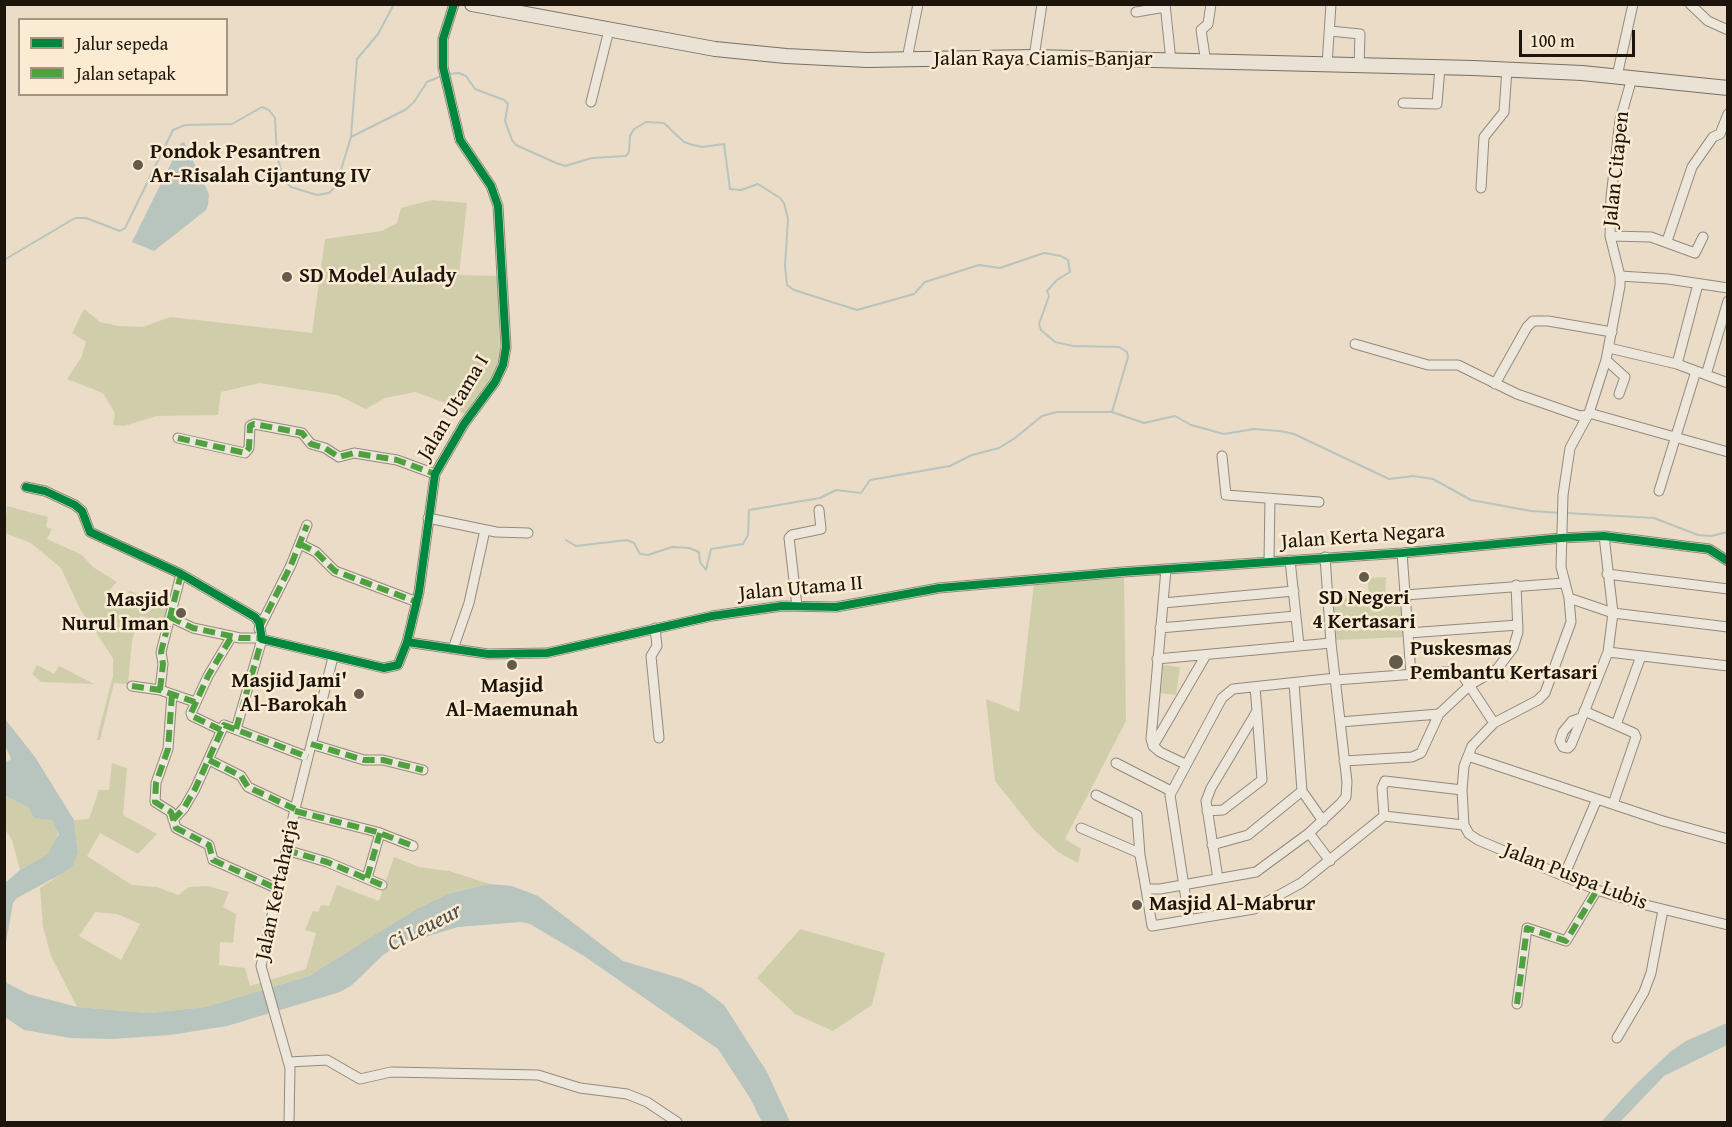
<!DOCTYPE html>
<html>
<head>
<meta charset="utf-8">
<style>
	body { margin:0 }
	#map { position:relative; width:1732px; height:1127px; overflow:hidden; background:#eadcc7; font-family:"Gentium Book Plus",serif }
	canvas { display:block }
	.frame { position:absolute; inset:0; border:6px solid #1d150c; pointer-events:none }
	.legend { position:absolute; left:18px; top:18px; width:210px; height:78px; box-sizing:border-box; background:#faebd2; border:2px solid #a29583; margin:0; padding:8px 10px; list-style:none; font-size:18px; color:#1d150c }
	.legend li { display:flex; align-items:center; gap:12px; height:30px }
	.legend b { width:30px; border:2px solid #a29583 }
	.scale { position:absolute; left:1519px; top:30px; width:116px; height:27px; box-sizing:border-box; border:3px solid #1d150c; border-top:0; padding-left:8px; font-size:18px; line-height:21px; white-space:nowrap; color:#1d150c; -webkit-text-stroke:4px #faebd2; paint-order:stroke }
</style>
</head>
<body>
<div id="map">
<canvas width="1732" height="1127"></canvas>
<div class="frame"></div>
<ul class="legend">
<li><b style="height:8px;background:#00873e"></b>Jalur sepeda</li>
<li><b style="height:8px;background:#4fa03e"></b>Jalan setapak</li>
</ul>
<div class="scale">100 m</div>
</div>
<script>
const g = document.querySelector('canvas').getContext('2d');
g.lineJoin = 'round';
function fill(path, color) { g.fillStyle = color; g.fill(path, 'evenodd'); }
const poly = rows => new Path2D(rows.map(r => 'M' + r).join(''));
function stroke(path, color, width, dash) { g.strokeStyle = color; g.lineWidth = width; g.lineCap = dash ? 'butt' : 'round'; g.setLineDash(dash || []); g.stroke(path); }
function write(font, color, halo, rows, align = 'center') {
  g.font = font + ' "Gentium Book Plus",serif'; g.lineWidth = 5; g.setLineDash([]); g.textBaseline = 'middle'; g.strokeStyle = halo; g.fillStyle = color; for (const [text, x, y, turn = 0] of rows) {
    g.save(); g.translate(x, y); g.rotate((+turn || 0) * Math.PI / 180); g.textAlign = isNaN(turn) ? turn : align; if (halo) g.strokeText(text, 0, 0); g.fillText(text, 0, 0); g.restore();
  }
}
fill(poly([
	[432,200,467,203,459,275,498,276,500,356,493,379,466,415,443,402,415,392,385,398,366,409,337,395,260,383,221,392,218,415,157,416,124,426,113,425,115,413,103,393,67,379,81,358,86,342,72,333,84,309,100,322,118,326,143,327,170,317,312,333,325,239,382,231,397,223,401,208],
	[7,506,48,517,46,527,52,529,47,539,82,555,93,567,117,582,110,589,121,599,130,591,148,598,151,594,170,601,164,621,140,616,132,641,128,684,114,683,100,740,97,740,101,722,113,676,113,658,80,609,61,568,31,543,5,533],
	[1124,575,1126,721,1065,839,1081,849,1078,863,1058,852,1035,831,995,781,986,699,1019,712,1034,584],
	[1386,577,1385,595,1369,595,1367,578],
	[1403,596,1407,637,1335,640,1331,599],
	[37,665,54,674,59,666,94,684,41,682,32,674],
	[1163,665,1180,667,1176,695,1160,693],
	[112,763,127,768,123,815,157,834,138,854,100,833,87,856,132,885,157,887,178,895,189,887,208,886,229,892,223,907,236,914,233,943,220,942,219,965,245,968,250,986,306,969,316,933,305,930,313,911,318,912,321,905,329,906,337,885,379,901,394,857,419,867,449,871,490,884,451,893,309,976,206,1007,148,1013,77,1007,51,956,43,927,40,888,73,866,78,853,74,820,89,819,99,790,109,790],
	[95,912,117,914,140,924,121,960,79,936],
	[4,796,29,808,32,812,52,820,58,830,57,841,49,854,20,870,12,840,5,829],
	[800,929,885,953,872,1005,833,1031,795,1014,757,978]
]), '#d0ceaa');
fill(poly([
	[184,142,209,194,208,205,206,210,154,251,132,242,181,143],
	[5,719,35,757,74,820,78,853,73,866,65,872,17,898,13,903,5,948,5,883,20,870,48,854,59,834,52,820,34,818,29,808,5,796,5,763,11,759,5,745],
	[490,884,512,886,538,896,623,961,680,978,702,988,724,1005,767,1072,790,1122,762,1122,750,1098,718,1049,584,956,530,924,521,922,458,927,396,946,382,956,352,985,340,992,227,1026,170,1035,112,1039,71,1038,24,1030,5,1017,4,975,7,983,28,994,77,1007,148,1013,206,1007,309,976,417,909,451,893],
	[1727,1023,1727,1045,1664,1076,1620,1122,1601,1122,1635,1085,1670,1052,1686,1041]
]), '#b8c4be');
stroke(poly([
	[449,74,459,73,466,76,475,89,504,100,508,104,505,121,512,140,516,145,556,163,565,166,592,158,626,156,629,152,630,136,634,129,646,122,664,123,684,142,693,145,702,147,724,144,730,189,741,190,758,184,780,198,784,203,788,219,785,266,787,285,794,290,857,310,914,294,925,282,979,265,1000,268,1044,253,1061,256,1068,260,1070,272,1057,280,1047,291,1049,296,1039,324,1041,330,1055,342,1073,346,1119,347,1127,352,1128,357,1112,412],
	[351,136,357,59,378,34,394,4],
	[4,260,75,218,86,218,120,231,125,228,173,130,185,125,232,124,262,107,269,110,275,118,277,156,284,180,291,187,317,195,329,193,336,186,351,137,405,110,414,102,427,82,444,75],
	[1566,513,1654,518,1698,535,1711,536,1728,532],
	[566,540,576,546,627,540,634,543,640,554,648,555,672,547,689,548,699,552,700,562,706,570,711,549,743,544,748,535,749,510,820,498,836,490,861,493,870,480,950,466,972,455,999,448,1015,438,1042,416,1057,412,1112,412,1144,423,1175,416,1191,425,1224,434,1254,429,1280,431,1294,434,1389,479,1413,476,1433,479,1471,500,1531,511,1561,513]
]), '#b8c4be', 2);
const minor = poly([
	[1165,4,1171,61],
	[1690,4,1708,21,1728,30],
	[1136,12,1165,7],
	[1330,31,1360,34,1359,66],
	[1034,57,1042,4],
	[907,59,918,4],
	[1206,63,1201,30,1208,24,1211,4],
	[1327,65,1331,4],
	[1617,76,1633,4],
	[1632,78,1620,120,1611,197,1610,236,1620,276,1620,286,1606,360,1589,413,1570,448,1563,495,1561,567,1569,598,1571,622,1545,693,1538,700,1494,723,1472,746,1464,766,1462,790,1464,825,1469,834,1478,840,1597,890,1646,905,1728,925],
	[591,102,609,30],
	[1403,103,1437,104,1440,67],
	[1481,188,1484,137,1504,112,1507,69],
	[1610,236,1651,237,1695,253,1703,237],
	[1667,241,1692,167,1713,137,1720,134,1728,114],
	[1620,276,1668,279,1728,288],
	[1355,344,1428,365,1458,365,1517,394,1580,416,1587,415],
	[1609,348,1677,364,1728,383],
	[1606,360,1625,377,1619,394],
	[1677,364,1698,284],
	[1706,375,1728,301],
	[1495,384,1527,327,1533,321,1548,321,1612,332],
	[1589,413,1728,452],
	[178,438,245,453,249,448,250,426,254,424,302,433,311,444,325,448,339,457,354,453,397,460,435,474],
	[1222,456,1226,495,1319,502],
	[26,487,45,491,75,505,82,511,90,532,181,574,255,617,259,622,262,639,384,668,398,665,407,642,419,592,435,474,464,424,495,382,503,365,506,347,498,206,491,186,460,140,443,67,443,39,454,4],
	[1659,491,1696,371],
	[428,518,496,532,528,533],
	[300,544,316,552,335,571,417,602],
	[1402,553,1411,674],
	[1290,560,1299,645],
	[1269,561,1270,498],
	[1166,569,1151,739,1153,746,1160,752,1185,764],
	[1607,574,1728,589],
	[1405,595,1564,583],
	[1569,598,1613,613,1728,627],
	[1163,603,1294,591],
	[797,606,789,538,792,535,821,529,819,510],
	[170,617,193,628,240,638,261,638],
	[655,628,657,646,651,656,659,738],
	[1160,628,1296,616],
	[259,629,291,565,307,525],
	[1408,633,1518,625],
	[407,642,488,654,547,653,712,616,782,606,836,607,939,588,1123,572,1402,553,1561,538,1604,536,1709,549,1728,561],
	[453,649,469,603,485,530],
	[1608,652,1728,666],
	[1157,659,1331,643],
	[1336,680,1455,671,1463,676,1494,723],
	[132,686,160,690,195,702],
	[160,690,163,664,161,652,181,574],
	[172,694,168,749,156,783,155,802,171,812,176,828,209,845,213,860,278,889],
	[1584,711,1616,725,1641,656],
	[1581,718,1572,721,1563,732,1560,741,1563,747,1568,748,1571,745,1608,652,1613,613,1604,536],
	[1340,722,1439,714],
	[236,729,262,639],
	[221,730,192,716,191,713,208,676,232,636],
	[311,744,364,760,383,760,423,770],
	[1153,746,1206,655],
	[1468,756,1663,821,1728,839],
	[209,760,241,776,248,787,295,809],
	[1344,761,1412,757,1421,753,1439,714,1470,685,1497,669,1513,648,1518,632,1516,585],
	[1116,763,1171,791],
	[1302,791,1323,821],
	[1096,795,1137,815,1140,855],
	[1613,804,1636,737,1634,733,1616,725],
	[295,811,377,832,413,846],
	[1207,811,1223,810,1262,780,1257,711],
	[1384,816,1382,788,1385,781,1462,790],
	[173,820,184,808,195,789,224,725,308,757],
	[1081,828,1137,852,1140,855,1146,889,1160,889,1256,872,1309,833,1341,803,1346,797,1347,782,1331,643,1325,557],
	[1309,833,1330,861],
	[1212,845,1248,835,1302,791,1294,683],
	[286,850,327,862,382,885],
	[1564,876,1597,799],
	[367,878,380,833],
	[1218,879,1206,801,1211,788,1257,711,1255,687],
	[1146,889,1152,926,1254,909,1301,883,1384,816,1464,825],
	[1189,919,1170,795,1222,698,1233,689,1336,678],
	[1517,1004,1527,928,1566,941,1597,890],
	[1617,1038,1644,992,1651,973,1663,910],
	[289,1062,327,1060,360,1079,391,1072,538,1075,580,1088,627,1094,647,1102,677,1122],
	[289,1122,290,1068,261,966,295,809,333,657]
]);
const highway = poly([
	[472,4,715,49,786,56,867,60,1034,57,1473,68,1582,73,1728,88]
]);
stroke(minor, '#938a7d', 11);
stroke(highway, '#766f63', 16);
stroke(minor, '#ede6db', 9);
stroke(highway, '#e9e2d5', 14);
stroke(poly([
	[178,438,245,453,249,448,250,426,254,424,302,433,311,444,325,448,339,457,354,453,397,460,435,474],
	[300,544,316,552,335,571,417,602],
	[170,617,193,628,240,638,261,638],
	[259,629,291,565,307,525],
	[132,686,160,690,195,702],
	[160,690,163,664,161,652,181,574],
	[172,694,168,749,156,783,155,802,171,812,176,828,209,845,213,860,278,889],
	[236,729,262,639],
	[221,730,192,716,191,713,208,676,232,636],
	[311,744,364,760,383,760,423,770],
	[209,760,241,776,248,787,295,809],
	[295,811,377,832,413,846],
	[173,820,184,808,195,789,224,725,308,757],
	[286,850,327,862,382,885],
	[367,878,380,833],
	[1517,1004,1527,928,1566,941,1597,890]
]), '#4fa03e', 6, [12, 6]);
stroke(poly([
	[26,487,45,491,75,505,82,511,90,532,181,574,255,617,259,622,262,639,384,668,398,665,407,642,419,592,435,474,464,424,495,382,503,365,506,347,498,206,491,186,460,140,443,67,443,39,454,4],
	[407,642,488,654,547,653,712,616,782,606,836,607,939,588,1123,572,1402,553,1561,538,1604,536,1709,549,1728,561]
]), '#00873e', 8);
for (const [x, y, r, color] of [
	[138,165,6,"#655b4d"],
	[287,277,6,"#655b4d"],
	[1364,577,6,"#655b4d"],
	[181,613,6,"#655b4d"],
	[1396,662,8,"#655b4d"],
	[512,665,6,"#655b4d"],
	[359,694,6,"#655b4d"],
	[1137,905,6,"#655b4d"]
]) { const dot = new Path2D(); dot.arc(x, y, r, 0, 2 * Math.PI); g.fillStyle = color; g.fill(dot); stroke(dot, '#faebd2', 2); }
write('21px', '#1d150c', '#faebd2', [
	["Jalan Raya Ciamis-Banjar",1043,60],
	["Jalan Citapen",1617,169,-84],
	["Jalan Utama I",454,408,-59],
	["Jalan Kerta Negara",1363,537,-4],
	["Jalan Utama II",801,589,-5],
	["Jalan Puspa Lubis",1575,877,21],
	["Jalan Kertaharja",278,890,-78]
]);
write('bold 21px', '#1d150c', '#faebd2', [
	["Pondok Pesantren",150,153],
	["Ar-Risalah Cijantung IV",150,177],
	["SD Model Aulady",299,277],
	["SD Negeri",1364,599,"center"],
	["4 Kertasari",1364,623,"center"],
	["Masjid",169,601,"right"],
	["Nurul Iman",169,625,"right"],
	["Puskesmas",1410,650],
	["Pembantu Kertasari",1410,674],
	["Masjid Jami'",347,682,"right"],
	["Al-Barokah",347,706,"right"],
	["Masjid",512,687,"center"],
	["Al-Maemunah",512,711,"center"],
	["Masjid Al-Mabrur",1149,905]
], 'left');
write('italic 22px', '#4c4f49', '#faebd2', [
	["Ci Leueur",425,928,-27]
]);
</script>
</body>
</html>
